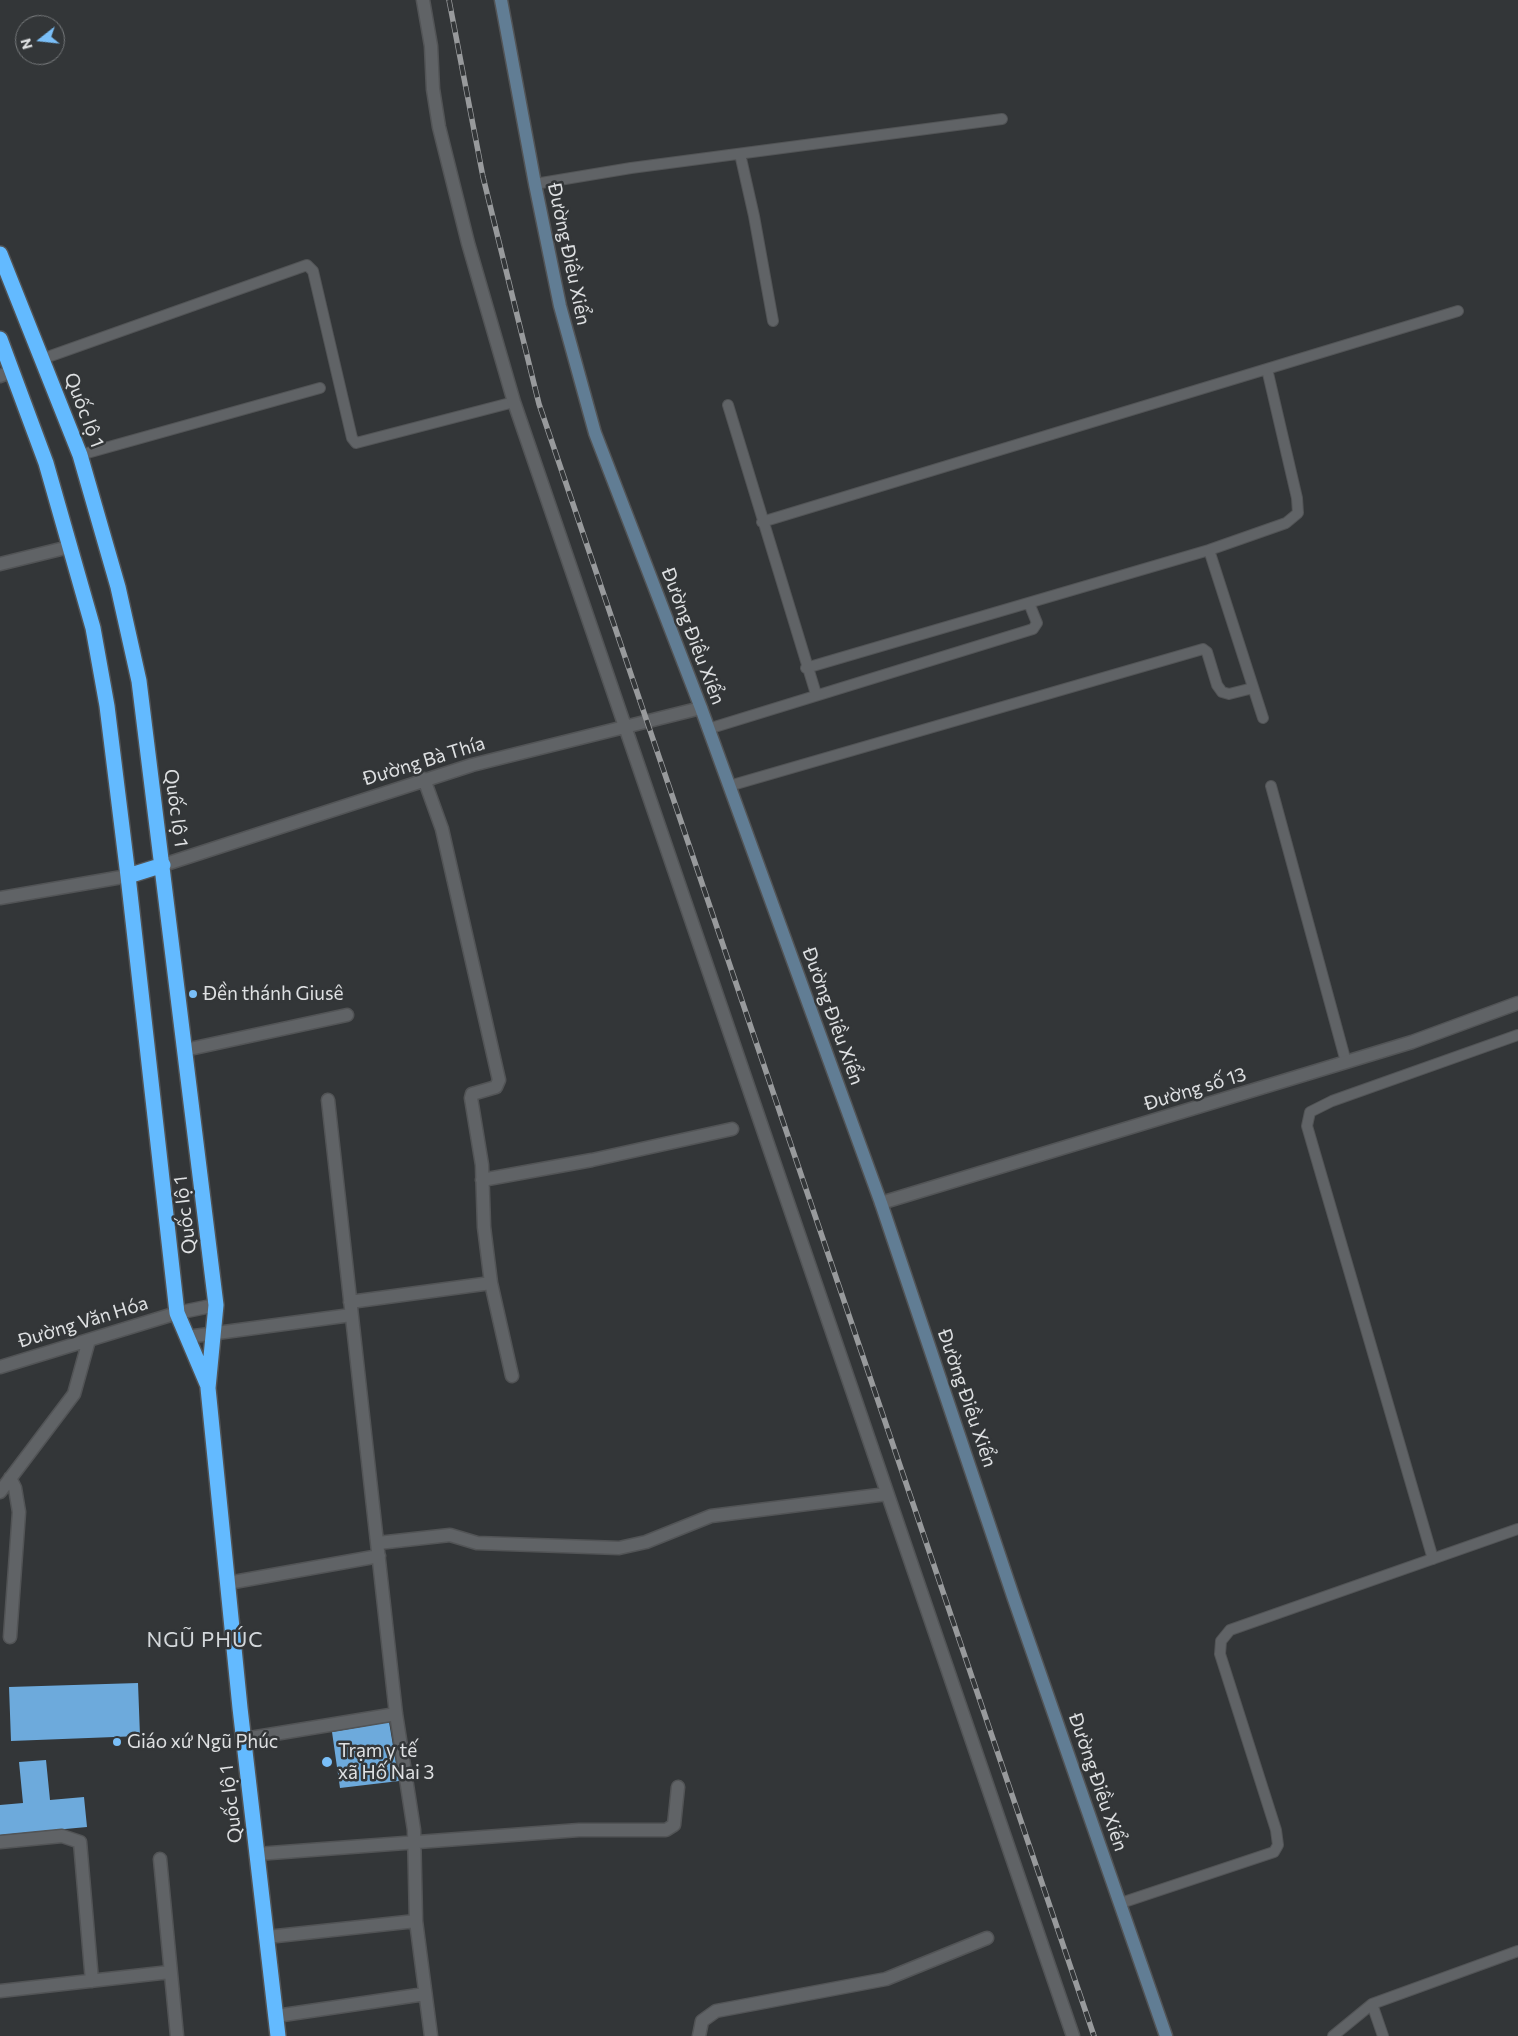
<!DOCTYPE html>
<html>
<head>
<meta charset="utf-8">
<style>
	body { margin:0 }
	#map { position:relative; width:1518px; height:2036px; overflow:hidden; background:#333638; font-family:Commissioner,sans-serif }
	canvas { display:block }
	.north { position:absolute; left:15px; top:15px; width:50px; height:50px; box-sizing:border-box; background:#333638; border:1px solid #777a7c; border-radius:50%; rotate:254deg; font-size:14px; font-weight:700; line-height:20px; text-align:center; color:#dee0e2 }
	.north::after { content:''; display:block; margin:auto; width:18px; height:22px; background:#7abff8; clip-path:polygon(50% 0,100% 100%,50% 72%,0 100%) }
</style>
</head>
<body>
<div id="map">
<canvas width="1518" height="2036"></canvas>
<div class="north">N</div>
</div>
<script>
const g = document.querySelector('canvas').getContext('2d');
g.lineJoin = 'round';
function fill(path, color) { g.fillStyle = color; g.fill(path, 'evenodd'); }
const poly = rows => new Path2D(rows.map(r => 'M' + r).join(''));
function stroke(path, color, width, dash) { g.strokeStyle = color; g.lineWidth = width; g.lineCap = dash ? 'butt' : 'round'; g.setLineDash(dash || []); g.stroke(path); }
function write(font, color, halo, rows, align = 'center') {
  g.font = font + ' Commissioner,sans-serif'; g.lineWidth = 5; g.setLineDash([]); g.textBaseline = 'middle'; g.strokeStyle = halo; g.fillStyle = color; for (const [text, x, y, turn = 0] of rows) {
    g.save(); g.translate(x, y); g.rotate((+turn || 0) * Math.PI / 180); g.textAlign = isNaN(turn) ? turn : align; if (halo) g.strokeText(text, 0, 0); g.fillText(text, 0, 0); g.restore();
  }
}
fill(poly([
	[138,1683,140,1736,11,1741,9,1687],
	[389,1722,399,1781,340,1788,332,1732],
	[46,1760,50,1800,84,1797,87,1827,0,1835,0,1805,23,1803,19,1762]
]), '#6daadc');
const lane = poly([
	[740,154,754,216,773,321],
	[535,184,631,168,1002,119],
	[42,359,307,265,313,271,352,438,356,443,514,402],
	[728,405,816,694],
	[80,455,320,388],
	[762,522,1458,311],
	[1209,550,1263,718],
	[806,668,1209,550,1286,523,1298,513,1297,498,1267,369],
	[708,729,1033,629,1037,623,1029,603],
	[729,786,1203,649,1207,652,1217,685,1222,692,1229,694,1253,688],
	[1271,786,1346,1062],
	[1433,1559,1307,1126,1310,1112,1332,1101,1518,1035],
	[1121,1903,1274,1852,1278,1845,1276,1830,1220,1654,1221,1641,1230,1630,1518,1529],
	[1372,2004,1383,2036],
	[1333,2036,1372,2004,1518,1951]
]);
const street = poly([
	[423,0,431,46,433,89,439,127,468,243,514,402,1073,2036],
	[0,376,13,371],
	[0,564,69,547],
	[424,779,442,829,499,1080,496,1087,472,1094,471,1098,482,1165,484,1227,491,1283,512,1376],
	[163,865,472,765,701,708],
	[0,898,128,876],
	[185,1050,347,1015],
	[328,1100,396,1714,414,1830,416,1921,431,2036],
	[482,1180,592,1160,732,1129],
	[881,1203,1412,1042,1518,1003],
	[350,1302,491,1283],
	[187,1337,351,1315],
	[0,1367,177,1313,216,1305],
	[0,1492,74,1394,89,1340],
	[378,1543,450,1535,477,1543,619,1548,646,1542,711,1516,887,1494],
	[228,1583,379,1556],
	[10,1637,19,1512,15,1488,10,1478],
	[244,1739,396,1714],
	[0,1842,62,1836,80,1842,92,1981],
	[257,1854,579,1830,666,1830,674,1825,678,1787],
	[160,1859,177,2036],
	[267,1937,416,1921],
	[0,1991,170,1972],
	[276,2016,425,1994],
	[699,2036,702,2021,716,2011,886,1979,987,1938]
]);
const secondary = poly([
	[501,0,535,184,560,306,595,433,701,708,881,1203,1014,1599,1166,2036]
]);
const highway = poly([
	[0,254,80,455,118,587,139,681,216,1305,208,1388,240,1708,278,2036],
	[0,339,46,463,93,628,107,706,128,876,177,1313,208,1386],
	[128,876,163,865]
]);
stroke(lane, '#525456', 12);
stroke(street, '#525456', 15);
stroke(secondary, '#525456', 15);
stroke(highway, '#525456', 18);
stroke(lane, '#606366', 10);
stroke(street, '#606366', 12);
stroke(secondary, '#617d94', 12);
stroke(highway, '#63baff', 15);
const rail = poly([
	[449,0,483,177,539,404,1094,2036]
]);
stroke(rail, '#989a9c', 5.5);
stroke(rail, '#333638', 4, [11]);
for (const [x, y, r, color] of [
	[193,994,5,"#7abff8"],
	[117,1742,5,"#7abff8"],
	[327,1762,6,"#7abff8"]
]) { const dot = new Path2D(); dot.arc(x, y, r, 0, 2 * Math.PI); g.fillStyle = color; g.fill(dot); stroke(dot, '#333638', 2); }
write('19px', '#dee0e2', '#333638', [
	["Đường Điều Xiển",569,254,78],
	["Quốc lộ 1",84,410,69],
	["Đường Điều Xiển",693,636,69],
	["Đường Bà Thía",424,761,-17],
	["Quốc lộ 1",176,808,82],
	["Đường Điều Xiển",833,1016,70],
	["Đường số 13",1195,1089,-17],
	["Quốc lộ 1",185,1215,-97],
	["Đường Văn Hóa",83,1322,-17],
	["Đường Điều Xiển",967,1398,71],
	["Đường Điều Xiển",1098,1782,71],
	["Quốc lộ 1",231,1804,-97]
]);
write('19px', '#dee0e2', '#333638', [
	["Đền thánh Giusê",203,994],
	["Giáo xứ Ngũ Phúc",127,1742],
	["Trạm y tế",338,1751],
	["xã Hố Nai 3",338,1773]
], 'left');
g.letterSpacing = '1px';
write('21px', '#d4d8db', '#333638', [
	["NGŨ PHÚC",205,1640]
]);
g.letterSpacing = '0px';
</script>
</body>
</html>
